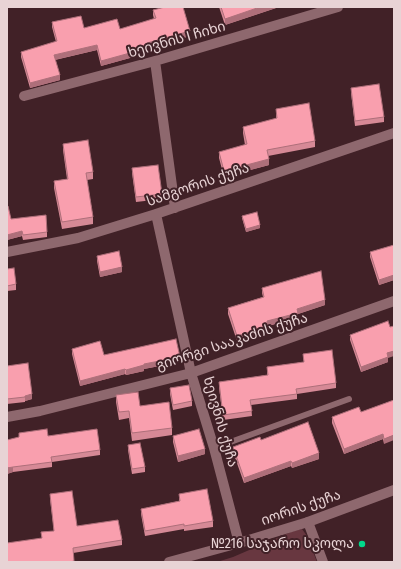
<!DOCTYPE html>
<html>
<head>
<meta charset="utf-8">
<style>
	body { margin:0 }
	#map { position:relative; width:401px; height:569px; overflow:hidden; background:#412127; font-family:"Fira Sans Condensed",sans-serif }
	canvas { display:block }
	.frame { position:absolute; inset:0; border:8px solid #e8d3d5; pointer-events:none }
</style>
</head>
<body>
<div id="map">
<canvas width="401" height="569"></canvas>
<div class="frame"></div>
</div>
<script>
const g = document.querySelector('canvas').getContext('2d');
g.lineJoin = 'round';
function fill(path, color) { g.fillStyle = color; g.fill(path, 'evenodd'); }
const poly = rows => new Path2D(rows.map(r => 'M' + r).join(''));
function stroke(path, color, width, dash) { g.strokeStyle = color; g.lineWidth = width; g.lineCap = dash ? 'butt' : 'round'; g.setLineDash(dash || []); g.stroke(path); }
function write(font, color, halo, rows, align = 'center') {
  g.font = font + ' "Fira Sans Condensed","Noto Sans Georgian",sans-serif'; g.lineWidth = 4; g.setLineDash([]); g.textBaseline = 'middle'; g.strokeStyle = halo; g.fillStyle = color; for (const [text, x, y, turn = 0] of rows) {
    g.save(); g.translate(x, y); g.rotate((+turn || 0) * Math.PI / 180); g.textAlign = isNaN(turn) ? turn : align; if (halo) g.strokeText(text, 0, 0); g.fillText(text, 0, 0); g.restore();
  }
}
fill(poly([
	[302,529,307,536,317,562,217,562,233,557,291,532]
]), '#683740');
stroke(poly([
	[214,448,349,399]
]), '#8e686e', 6);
stroke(poly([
	[155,61,175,208],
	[24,96,155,61,338,7],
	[156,214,191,373,214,448,239,543],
	[7,252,78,238,156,214,394,133],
	[7,417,40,411,191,373,394,301],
	[308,522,323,562]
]), '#8e686e', 10);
stroke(poly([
	[169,562,239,543,308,522,394,490]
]), '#8e686e', 10);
fill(poly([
	[219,7,279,7,225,25],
	[153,10,190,36,148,48,148,53,101,66,97,50,55,60,60,80,30,88,21,57,21,52,56,42,52,27,52,22,84,28,120,29,154,19,153,15],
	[351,88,384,117,384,122,355,126,351,93],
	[276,109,315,141,315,147,268,156,269,165,224,177,219,158,219,152,245,145,243,133,243,127,276,119],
	[63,144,93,172,93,179,87,180,93,217,93,224,62,229,54,188,54,181,67,179,63,150],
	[132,168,162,194,162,199,136,202,132,173],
	[7,206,11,219,47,232,47,237,23,240,22,236,7,240],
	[242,216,260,228,246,232,242,218],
	[394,245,394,280,379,285,370,257,370,252],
	[97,256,122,272,100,277,97,261],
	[7,269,16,284,16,290,7,291],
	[262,288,325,305,298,314,298,318,268,326,268,331,237,341,228,314,228,308,263,297,262,293],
	[350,335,388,358,388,362,361,372,350,340],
	[72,349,104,355,180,362,144,369,144,371,126,375,125,374,80,386,72,354],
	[303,354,336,383,336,388,297,394,297,399,251,405,252,416,223,420,219,387,219,382,267,375,267,367,304,362],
	[7,366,32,399,25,401,25,402,7,404],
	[170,388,192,401,192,406,173,410,170,394],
	[116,395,140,406,172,428,172,435,132,441,129,418,119,420,116,402],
	[394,400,384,444,383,439,344,454,332,423,332,417,361,412],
	[19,433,48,436,100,450,100,455,52,462,52,467,13,472,7,474,19,437],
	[173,436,205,454,178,462,173,442],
	[261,440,319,459,292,468,291,466,244,483,233,452,233,447],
	[128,445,145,467,145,472,132,474,128,450],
	[50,494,77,526,122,540,122,545,73,553,74,562,7,562,42,538,41,532,54,531,50,499],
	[179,494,213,521,213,527,184,531,184,529,145,536,141,514,141,509,179,501]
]), '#d68996');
fill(poly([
	[260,7,279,7,225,25,225,19],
	[190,31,190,36,147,49,147,43],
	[97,45,97,50,54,60,54,55],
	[148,48,148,53,101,66,101,61],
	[60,75,60,80,30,88,30,83],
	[269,159,269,165,224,177,224,171],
	[260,225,260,228,246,232,246,229],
	[22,231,22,236,7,240,7,235],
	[122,267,122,272,100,277,100,272],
	[394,275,394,280,379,285,379,280],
	[325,300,325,305,298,314,298,318,267,326,267,321,297,309],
	[268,326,268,331,237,341,237,336],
	[394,351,394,356,388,358,388,362,361,372,361,367,387,353],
	[180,357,180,362,144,369,144,371,126,375,126,370,144,364],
	[125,369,125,374,80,386,80,381],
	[32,394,32,399,25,401,25,396],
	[383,434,383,439,344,454,344,449],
	[394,435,394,440,384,444,384,439],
	[205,449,205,454,178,462,178,456],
	[319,453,319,459,292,468,292,463],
	[291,461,291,466,244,483,244,478],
	[13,467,13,472,7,474,7,468]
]), '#ae6f7a');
const building = poly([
	[165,7,183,7,190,31,147,43,148,48,101,61,97,45,54,55,60,75,30,83,21,52,57,41,52,22,81,16,84,28,117,19,120,29,156,18,153,10,165,7],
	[221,7,260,7,225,19,221,7],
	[379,84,384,117,355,121,351,88,379,84],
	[309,103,315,141,267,150,269,159,224,171,219,152,247,144,243,127,277,118,276,109,309,103],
	[88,140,93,172,86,173,93,217,62,222,54,181,68,179,63,144,88,140],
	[158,165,162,194,136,197,132,168,158,165],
	[7,206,8,206,11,219,46,215,47,232,23,235,22,231,7,235,7,206],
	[257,212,260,225,246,229,242,216,257,212],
	[394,245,394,275,379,280,370,252,394,245],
	[119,251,122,267,100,272,97,256,119,251],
	[14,268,16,284,7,286,7,269,14,268],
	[321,271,325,300,297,309,298,313,267,321,268,326,237,336,228,308,264,297,262,288,321,271],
	[388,321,390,327,394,326,394,351,387,353,388,357,361,367,350,335,388,321],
	[176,339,180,357,144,364,144,365,126,370,125,369,80,381,72,349,100,341,104,355,176,339],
	[332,350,336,383,296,389,297,394,250,400,252,411,223,415,219,382,268,375,267,367,304,362,303,354,332,350],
	[28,363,32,394,25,396,25,397,7,399,7,366,28,363],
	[189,385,192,401,173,405,170,388,189,385],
	[138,392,140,406,169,402,172,428,132,433,129,411,119,412,116,395,138,392],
	[394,400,394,435,384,439,383,434,344,449,332,417,359,407,361,412,394,400],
	[308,422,319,453,292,463,291,461,244,478,233,447,260,437,261,440,308,422],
	[47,429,48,436,97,429,100,450,51,457,52,462,13,467,7,468,7,440,19,437,19,433,47,429],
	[199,429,205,449,178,456,173,436,199,429],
	[140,443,145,467,132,469,128,445,140,443],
	[207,489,213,521,184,526,184,524,145,531,141,509,180,501,179,494,207,489],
	[72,491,77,526,118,520,122,540,73,548,74,561,70,562,7,562,7,543,42,538,41,532,54,531,50,494,72,491]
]);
fill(building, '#f99fae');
stroke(building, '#ae6f7a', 1);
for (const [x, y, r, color] of [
	[362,544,4,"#01d98b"]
]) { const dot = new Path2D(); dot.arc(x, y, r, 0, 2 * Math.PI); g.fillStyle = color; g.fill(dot); stroke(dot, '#412127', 1.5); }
write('14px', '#e8d3d5', '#412127', [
	["ხეივნის I ჩიხი",177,40,-16],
	["სამგორის ქუჩა",198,185,-19],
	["გიორგი სააკაძის ქუჩა",232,342,-18],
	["ხეივნის ქუჩა",220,422,74],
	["იორის ქუჩა",301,508,-19]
]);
write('14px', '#e8d3d5', '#412127', [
	["№216 საჯარო სკოლა",354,544]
], 'right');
</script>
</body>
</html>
